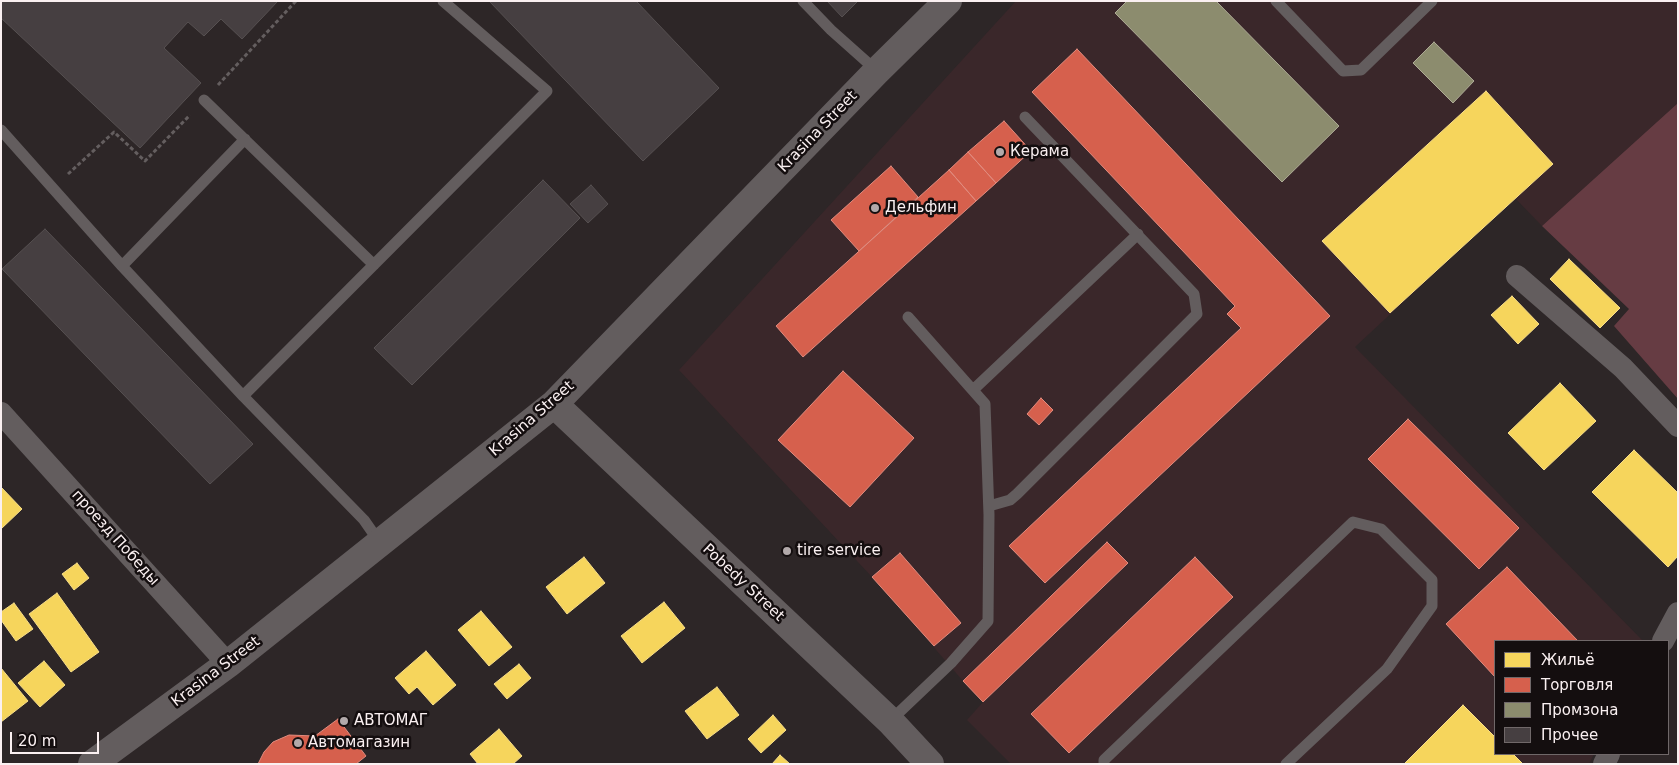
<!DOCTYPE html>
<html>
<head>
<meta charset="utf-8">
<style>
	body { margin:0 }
	#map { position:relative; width:1679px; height:765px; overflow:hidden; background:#2d2627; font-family:"DejaVu Sans",sans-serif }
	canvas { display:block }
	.frame { position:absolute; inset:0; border:2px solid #faf0f1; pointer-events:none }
	.legend { position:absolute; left:1494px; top:640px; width:175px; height:115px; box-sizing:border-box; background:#140e0f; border:1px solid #706869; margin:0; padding:6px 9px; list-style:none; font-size:15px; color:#faf0f1 }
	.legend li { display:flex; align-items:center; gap:10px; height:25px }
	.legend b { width:25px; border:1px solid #706869 }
	.scale { position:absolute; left:10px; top:732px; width:89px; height:22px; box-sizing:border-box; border:2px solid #faf0f1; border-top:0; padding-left:6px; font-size:15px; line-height:18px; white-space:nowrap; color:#faf0f1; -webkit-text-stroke:4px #140e0f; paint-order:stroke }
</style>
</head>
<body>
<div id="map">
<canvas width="1679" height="765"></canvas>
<div class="frame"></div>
<ul class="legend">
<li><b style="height:14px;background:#f6d55c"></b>Жильё</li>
<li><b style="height:14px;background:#d6604d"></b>Торговля</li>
<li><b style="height:14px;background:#8c8c6e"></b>Промзона</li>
<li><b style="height:14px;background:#463f41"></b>Прочее</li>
</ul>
<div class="scale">20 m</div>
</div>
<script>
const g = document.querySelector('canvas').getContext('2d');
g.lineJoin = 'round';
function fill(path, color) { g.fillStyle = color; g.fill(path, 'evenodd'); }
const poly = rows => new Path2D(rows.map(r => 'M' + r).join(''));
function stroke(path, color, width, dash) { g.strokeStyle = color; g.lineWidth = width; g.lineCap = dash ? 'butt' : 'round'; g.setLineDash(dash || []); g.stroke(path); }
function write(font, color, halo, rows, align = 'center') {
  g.font = font + ' "DejaVu Sans",sans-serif'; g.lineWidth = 5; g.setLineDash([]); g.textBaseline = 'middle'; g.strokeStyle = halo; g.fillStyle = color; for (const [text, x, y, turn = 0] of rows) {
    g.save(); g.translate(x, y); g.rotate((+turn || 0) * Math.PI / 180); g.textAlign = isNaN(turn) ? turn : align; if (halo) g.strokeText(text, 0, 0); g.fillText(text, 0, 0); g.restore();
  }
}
fill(poly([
	[1016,1,1678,1,1678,103,1542,226,1515,198,1355,347,1643,641,1495,641,1495,754,1594,754,1589,764,1011,764,967,720,983,702,963,681,885,591,679,370]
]), '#3a272a');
fill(poly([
	[1678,103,1678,399,1614,326,1629,309,1542,226]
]), '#663c43');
const homes = poly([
	[1486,91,1553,164,1390,313,1322,241,1486,91],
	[1569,259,1620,308,1600,328,1550,279,1569,259],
	[1512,296,1539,324,1518,344,1491,315,1512,296],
	[1560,383,1596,421,1544,470,1508,433,1560,383],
	[1634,450,1678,493,1678,556,1668,567,1592,492,1634,450],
	[1,487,22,509,1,529,1,487],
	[584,557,605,583,567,614,546,587,584,557],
	[77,563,89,578,74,590,62,574,77,563],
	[57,593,99,652,71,672,29,614,57,593],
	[664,602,685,628,642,663,621,636,664,602],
	[14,603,33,629,16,641,1,620,1,612,14,603],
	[481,611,512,647,489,666,458,630,481,611],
	[426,651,456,685,433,705,417,687,409,694,395,678,426,651],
	[44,661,65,685,40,707,18,683,44,661],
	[519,664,531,678,507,699,494,684,519,664],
	[1,668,28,701,1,722,1,668],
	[717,687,739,715,707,739,685,711,717,687],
	[1463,705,1495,737,1495,754,1513,754,1523,764,1404,764,1463,705],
	[773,715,786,730,761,753,748,739,773,715],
	[499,729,522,756,513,764,478,764,470,754,499,729],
	[780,755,790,764,772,764,780,755]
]);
fill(homes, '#f6d55c');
stroke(homes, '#f7dd89', 1);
const shops = poly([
	[1077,49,1330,316,1045,583,1009,546,1241,328,1227,314,1235,306,1032,92,1077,49],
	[1004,121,1031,151,996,183,968,152,1004,121],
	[968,152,996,183,976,201,949,170,968,152],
	[891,166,918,197,859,251,831,220,891,166],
	[949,170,976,201,803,357,776,326,949,170],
	[843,371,914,438,850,507,778,440,843,371],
	[1041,398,1053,410,1039,425,1027,414,1041,398],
	[1408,419,1519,528,1479,569,1368,459,1408,419],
	[1107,542,1128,563,983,702,963,681,1107,542],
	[900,553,961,623,934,646,872,577,900,553],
	[1195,557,1233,597,1069,753,1031,714,1195,557],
	[1507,567,1578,641,1495,641,1495,677,1446,624,1507,567],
	[338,719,366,756,356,764,258,764,264,752,273,742,289,735,315,736,338,719]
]);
fill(shops, '#d6604d');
stroke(shops, '#e18b7e', 1);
const industry = poly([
	[1127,1,1216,1,1339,126,1282,182,1115,13,1127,1],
	[1434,42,1474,81,1453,103,1413,63,1434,42]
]);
fill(industry, '#8c8c6e');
stroke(industry, '#adaa95', 1);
const building = poly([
	[1,1,278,1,242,39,221,19,204,36,188,22,164,48,201,83,140,148,1,18,1,1],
	[489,1,636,1,719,88,643,161,489,1],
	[827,1,858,1,842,17,827,1],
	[543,180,580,218,412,385,374,348,543,180],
	[591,185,608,204,588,223,570,204,591,185],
	[45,229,253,444,210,484,2,269,45,229]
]);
fill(building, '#463f41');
stroke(building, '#565051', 1);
stroke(poly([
	[218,85,296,1],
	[68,174,114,132,145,161,190,115]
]), '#645e5f', 3, [4, 2.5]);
stroke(poly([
	[803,1,831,30,877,71],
	[1276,1,1343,71,1361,70,1432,1],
	[204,100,374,265],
	[1,130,122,266,243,396,364,520,380,543],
	[122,266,245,139],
	[973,390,1138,234],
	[243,396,547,91,443,1],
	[989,506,1010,500,1017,494,1197,314,1194,294,1025,117],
	[890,721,951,663,988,621,989,515,985,404,908,317],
	[1104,764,1104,760,1353,522,1381,529,1432,580,1432,606,1387,669,1286,764]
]), '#635d5e', 11);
stroke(poly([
	[1517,276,1623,368,1678,426],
	[1,413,228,664],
	[1663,641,1678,613],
	[1604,764,1609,754]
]), '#635d5e', 22);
stroke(poly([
	[554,404,890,721,930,764],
	[92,764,228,664,554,404,877,71,948,1]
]), '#635d5e', 28);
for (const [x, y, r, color] of [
	[1000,152,5,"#b2a9aa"],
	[875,208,5,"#b2a9aa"],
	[787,551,5,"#b2a9aa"],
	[344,721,5,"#b2a9aa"],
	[298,743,5,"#b2a9aa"]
]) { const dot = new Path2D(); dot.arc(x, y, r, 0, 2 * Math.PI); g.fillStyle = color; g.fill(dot); stroke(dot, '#140e0f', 2); }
write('15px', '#faf0f1', '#140e0f', [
	["Krasina Street",818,132,-46],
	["Krasina Street",532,419,-41],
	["проезд Победы",115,538,48],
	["Pobedy Street",743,583,43],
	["Krasina Street",216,672,-37]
]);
write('15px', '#faf0f1', '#140e0f', [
	["Керама",1010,152],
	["Дельфин",885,208],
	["tire service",797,551],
	["АВТОМАГ",354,721],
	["Автомагазин",308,743]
], 'left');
</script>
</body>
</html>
